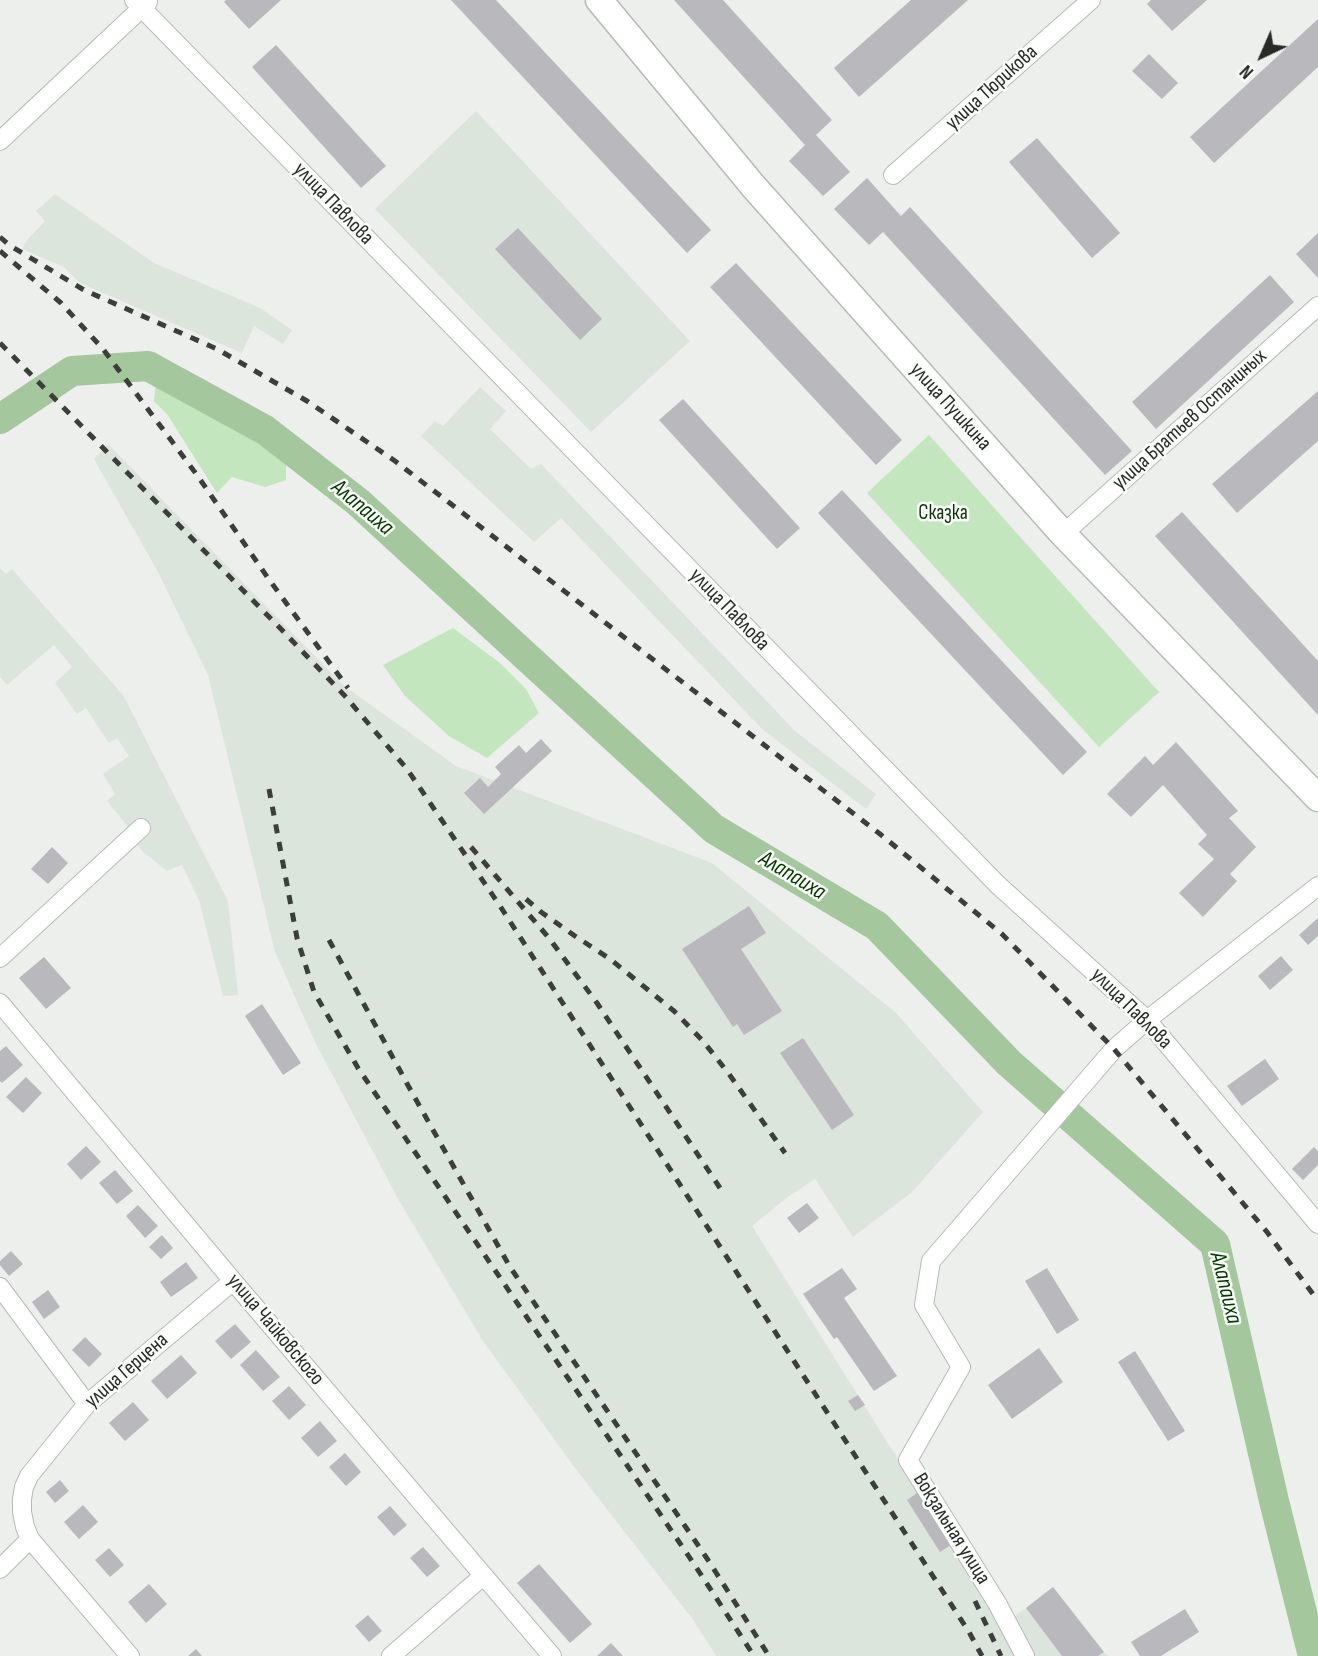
<!DOCTYPE html>
<html>
<head>
<meta charset="utf-8">
<style>
	body { margin:0 }
	#map { position:relative; width:1318px; height:1656px; overflow:hidden; background:#ecefeb; font-family:"Sofia Sans Condensed",sans-serif }
	canvas { display:block }
	.north { position:absolute; left:1227px; top:21px; width:70px; height:70px; -webkit-text-stroke:5px #f9fdf8; paint-order:stroke; rotate:224deg; font-size:19px; font-weight:700; line-height:28px; text-align:center; color:#282a28 }
	.north::after { content:''; display:block; margin:auto; width:24px; height:32px; background:#282a28; clip-path:polygon(50% 0,100% 100%,50% 72%,0 100%) }
</style>
</head>
<body>
<div id="map">
<canvas width="1318" height="1656"></canvas>
<div class="north">N</div>
</div>
<script>
const g = document.querySelector('canvas').getContext('2d');
g.lineJoin = 'round';
function fill(path, color) { g.fillStyle = color; g.fill(path, 'evenodd'); }
const poly = rows => new Path2D(rows.map(r => 'M' + r).join(''));
function stroke(path, color, width, dash) { g.strokeStyle = color; g.lineWidth = width; g.lineCap = dash ? 'butt' : 'round'; g.setLineDash(dash || []); g.stroke(path); }
function write(font, color, halo, rows, align = 'center') {
  g.font = font + ' "Sofia Sans Condensed",sans-serif'; g.lineWidth = 5; g.setLineDash([]); g.textBaseline = 'middle'; g.strokeStyle = halo; g.fillStyle = color; for (const [text, x, y, turn = 0] of rows) {
    g.save(); g.translate(x, y); g.rotate((+turn || 0) * Math.PI / 180); g.textAlign = isNaN(turn) ? turn : align; if (halo) g.strokeText(text, 0, 0); g.fillText(text, 0, 0); g.restore();
  }
}
fill(poly([
	[476,111,690,341,591,432,375,209],
	[55,194,154,263,260,308,292,330,283,344,254,326,242,353,80,283,64,267,22,249,27,240,45,221,36,211],
	[480,387,506,411,490,429,531,469,541,464,795,731,876,794,866,809,762,729,561,518,534,542,421,436,435,421,443,426],
	[108,444,343,685,456,766,712,863,896,1013,983,1112,912,1192,853,1237,815,1179,789,1196,752,1226,1001,1624,1026,1608,1053,1587,1103,1652,1109,1656,716,1656,694,1621,578,1472,483,1341,398,1199,314,1040,275,952,208,675,158,572,94,459],
	[0,568,6,574,12,569,123,695,228,901,238,995,223,996,199,900,182,865,167,871,141,850,125,823,107,801,115,794,103,774,129,756,117,738,109,743,86,708,77,714,55,683,72,667,54,645,7,685,0,677]
]), '#dce5db');
fill(poly([
	[156,382,193,402,226,416,256,438,286,462,286,480,265,487,232,477,217,493,167,414,154,401],
	[929,435,1159,692,1099,747,867,493],
	[453,628,500,663,526,689,539,713,487,758,449,736,405,696,383,665]
]), '#c4e6be');
stroke(poly([
	[0,419,72,371,148,366,265,430,358,502,714,829,877,926,1009,1063,1215,1244,1274,1501,1313,1656]
]), '#a4c79e', 30);
fill(poly([
	[226,0,281,0,249,29,224,2],
	[451,0,496,0,711,230,687,253],
	[674,0,723,0,832,120,816,135,850,172,823,196,789,161,805,145],
	[911,0,968,0,859,97,834,68],
	[1151,0,1207,0,1172,31,1147,4],
	[1318,19,1318,67,1214,163,1190,137],
	[276,45,386,166,361,188,252,67],
	[1149,54,1178,83,1162,99,1132,71],
	[1037,138,1120,233,1092,258,1009,162],
	[867,178,901,216,910,207,1132,451,1105,475,883,232,869,245,834,209],
	[518,228,602,319,580,340,495,249],
	[1318,233,1318,278,1296,254],
	[736,263,902,440,876,465,710,287],
	[1270,275,1294,302,1156,429,1132,402],
	[1318,391,1318,441,1237,513,1212,484],
	[683,399,800,528,777,549,659,420],
	[842,490,1087,752,1063,775,818,513],
	[1182,512,1318,661,1318,715,1155,536],
	[541,739,552,751,484,814,464,793,480,778,488,787,501,774,495,767,519,745,526,753],
	[1176,742,1238,811,1229,818,1256,847,1230,874,1237,881,1203,917,1179,893,1214,859,1198,844,1207,835,1163,785,1131,817,1107,794,1145,756,1153,765],
	[52,847,68,863,48,884,31,869],
	[749,906,766,933,741,949,782,1011,744,1035,737,1024,733,1027,682,949],
	[1318,918,1318,936,1308,945,1299,935],
	[1281,956,1293,970,1270,990,1258,976],
	[44,957,71,988,46,1009,19,978],
	[262,1004,301,1063,283,1075,245,1016],
	[803,1038,854,1115,832,1130,780,1053],
	[6,1046,23,1065,2,1083,0,1081,0,1051],
	[1265,1059,1279,1079,1242,1106,1227,1086],
	[26,1077,42,1093,23,1113,6,1097],
	[86,1146,101,1162,81,1180,67,1164],
	[1314,1147,1318,1151,1318,1165,1303,1180,1292,1169],
	[115,1170,133,1191,117,1204,99,1183],
	[807,1203,819,1218,799,1233,787,1218],
	[138,1205,158,1226,145,1238,126,1216],
	[162,1235,173,1248,161,1259,149,1247],
	[11,1251,23,1264,9,1276,0,1265,0,1261],
	[186,1262,198,1278,171,1297,160,1282],
	[842,1268,857,1289,844,1298,897,1376,874,1391,837,1337,834,1339,803,1294],
	[1047,1268,1079,1320,1057,1334,1025,1281],
	[48,1290,60,1307,44,1319,32,1302],
	[235,1324,251,1342,231,1359,215,1341],
	[85,1337,102,1354,89,1367,72,1350],
	[1039,1348,1063,1382,1012,1419,988,1385],
	[256,1350,280,1377,263,1391,240,1365],
	[1135,1351,1185,1431,1168,1441,1118,1362],
	[181,1355,197,1373,167,1399,151,1381],
	[289,1386,306,1405,289,1420,272,1401],
	[858,1395,865,1405,855,1411,848,1401],
	[133,1402,149,1420,125,1441,109,1423],
	[320,1421,337,1441,318,1457,301,1438],
	[345,1453,361,1472,346,1486,329,1467],
	[60,1480,69,1491,55,1503,46,1492],
	[920,1491,954,1543,940,1552,907,1500],
	[83,1505,98,1522,79,1539,64,1522],
	[390,1506,407,1525,394,1536,377,1517],
	[423,1547,440,1566,427,1577,410,1558],
	[109,1548,124,1565,110,1577,95,1560],
	[539,1564,592,1624,570,1643,517,1583],
	[149,1584,167,1604,146,1623,128,1602],
	[1053,1587,1104,1652,1098,1656,1062,1656,1026,1608],
	[1185,1609,1199,1632,1161,1656,1140,1656,1131,1642],
	[368,1615,382,1631,369,1642,355,1626],
	[611,1643,623,1656,597,1656],
	[196,1649,202,1656,188,1656]
]), '#b9b8bc');
const street = poly([
	[134,0,998,885,1147,1020,1318,1224],
	[0,141,148,2],
	[893,175,1091,0],
	[1063,534,1318,306],
	[0,958,141,828],
	[0,1003,233,1281,552,1656],
	[0,1287,87,1404],
	[0,1569,30,1539],
	[130,1656,30,1539,25,1527,22,1512,22,1499,24,1487,29,1476,87,1404,233,1281],
	[391,1656,483,1576],
	[1025,1656,997,1603,908,1460,961,1367,924,1305,931,1261,1114,1049,1147,1020,1318,886]
]);
const secondary = poly([
	[599,0,754,187,1063,534,1318,798]
]);
stroke(street, '#b6bab6', 20);
stroke(secondary, '#b6bab6', 29);
stroke(street, '#fff', 18);
stroke(secondary, '#fff', 26);
stroke(poly([
	[0,237,9,245,84,290,217,349,307,401,395,461,880,834,1002,934,1114,1049,1267,1232,1318,1301],
	[0,251,61,303,103,349,197,475,268,578,348,688],
	[0,343,281,629,345,696,407,769,500,906,969,1632,982,1656],
	[269,789,297,938,314,992,358,1068,696,1567,754,1656],
	[471,847,549,938,597,1003,720,1188],
	[526,899,541,912,575,936,610,959,674,1011,703,1041,729,1074,785,1153],
	[329,940,410,1089,510,1267,708,1560,769,1656],
	[975,1601,1001,1656]
]), '#3c3e3c', 5, [9, 9]);
write('21px', '#282a28', '#f9fdf8', [
	["улица Тюрикова",992,88,-42],
	["улица Павлова",333,204,46],
	["улица Пушкина",950,407,48],
	["улица Братьев Останиных",1190,420,-42],
	["улица Павлова",729,610,46],
	["улица Павлова",1131,1009,45],
	["улица Чайковского",275,1330,50],
	["улица Герцена",127,1371,-41],
	["Вокзальная улица",951,1529,58]
]);
write('21px', '#0e3208', '#f9fdf8', [
	["Сказка",943,514]
]);
write('italic 23px', '#053700', '#f9fdf8', [
	["Алапаиха",362,508,40],
	["Алапаиха",792,876,31],
	["Алапаиха",1225,1288,76]
]);
</script>
</body>
</html>
